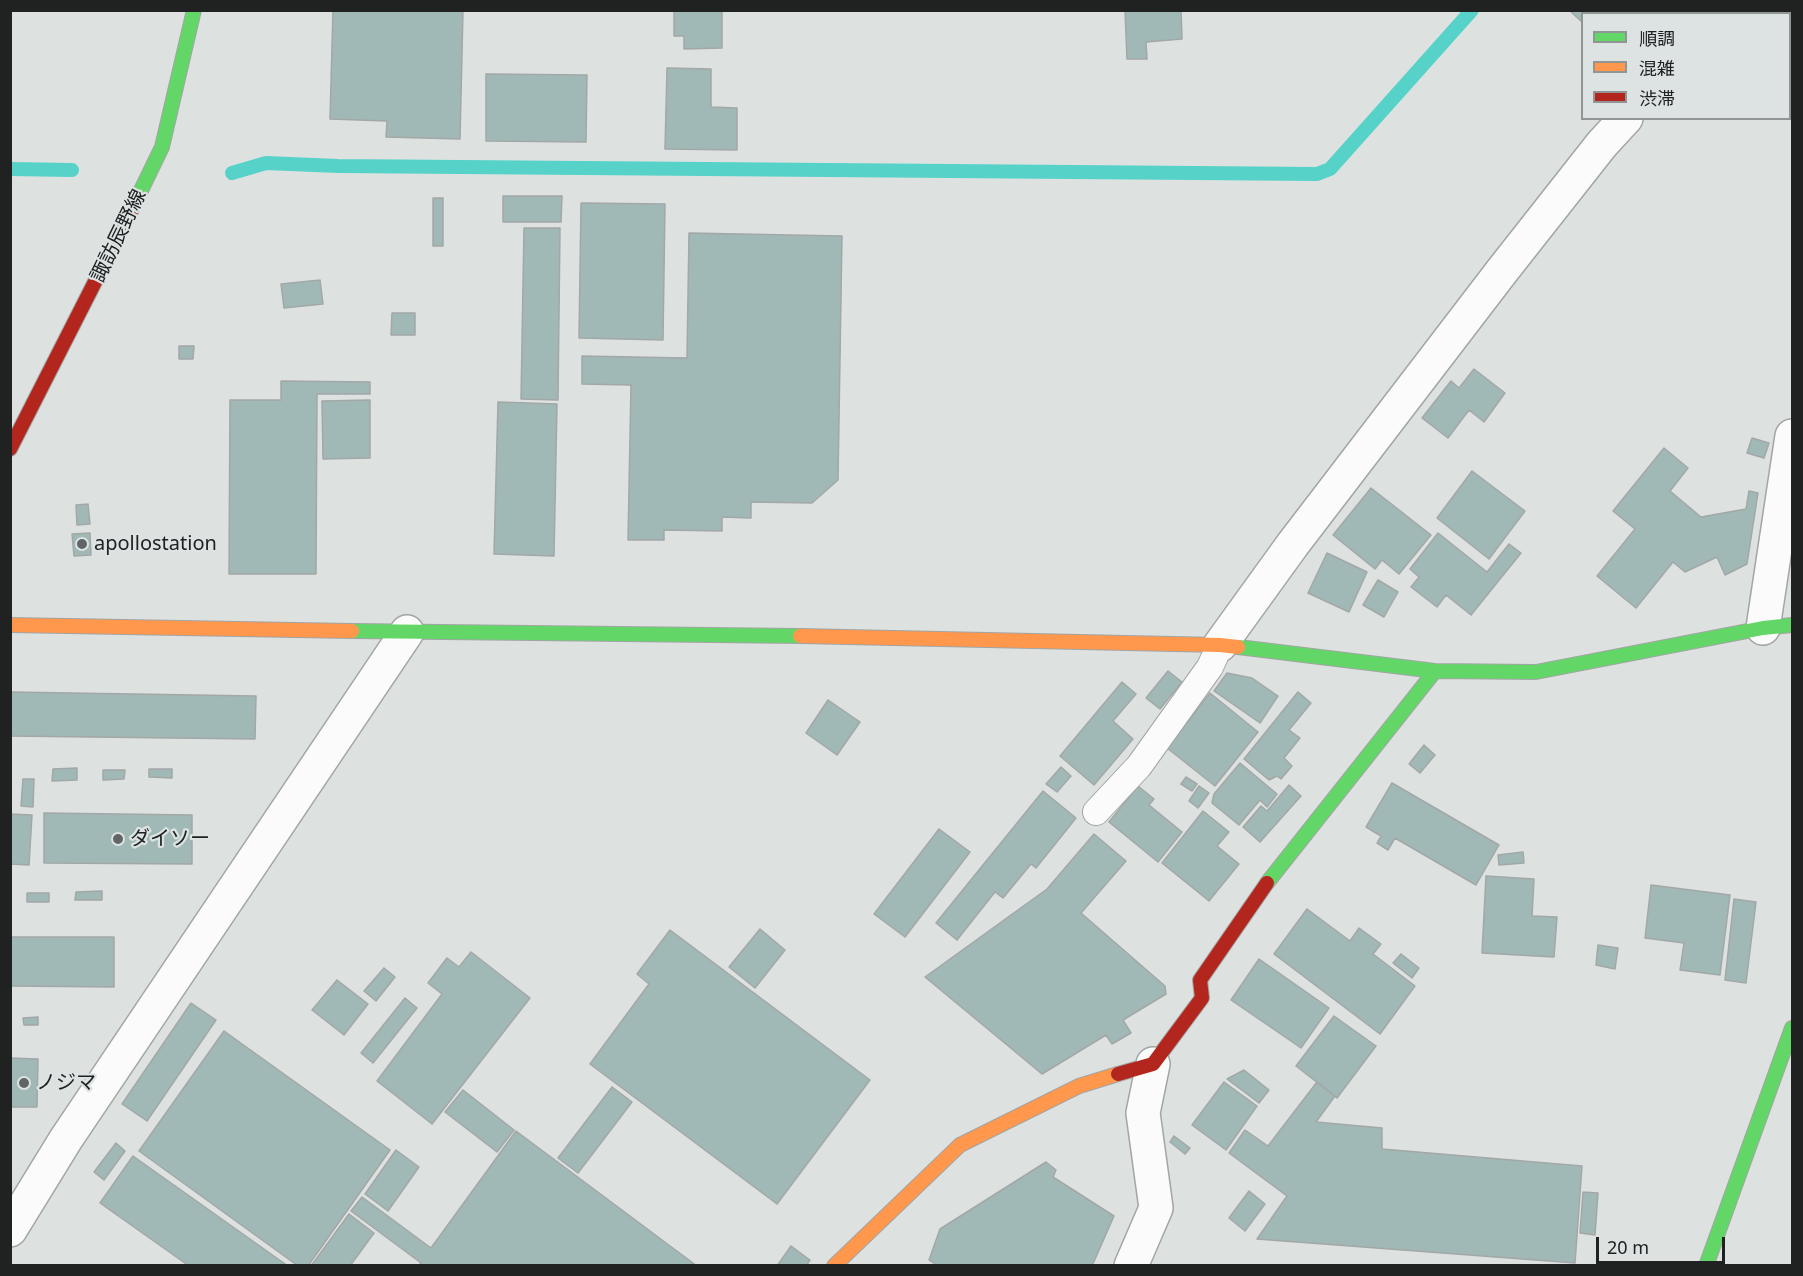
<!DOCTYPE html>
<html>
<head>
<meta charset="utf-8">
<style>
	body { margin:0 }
	#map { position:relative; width:1803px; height:1276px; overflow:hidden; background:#dde2e1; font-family:"Noto Sans","Noto Sans JP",sans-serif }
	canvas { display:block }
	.frame { position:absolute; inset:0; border:12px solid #202222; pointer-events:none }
	.legend { position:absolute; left:1581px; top:12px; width:210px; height:108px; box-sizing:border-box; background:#dce3e2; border:2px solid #919695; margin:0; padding:8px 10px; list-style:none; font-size:18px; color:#202222 }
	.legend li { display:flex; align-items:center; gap:12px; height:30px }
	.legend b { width:30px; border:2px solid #919695 }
	.scale { position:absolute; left:1596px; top:1237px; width:129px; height:27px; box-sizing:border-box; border:3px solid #202222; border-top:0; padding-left:8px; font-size:18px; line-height:21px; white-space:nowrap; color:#202222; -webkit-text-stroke:4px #dce3e2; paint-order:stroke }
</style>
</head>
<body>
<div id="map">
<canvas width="1803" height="1276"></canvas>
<div class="frame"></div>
<ul class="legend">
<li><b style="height:8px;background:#63d668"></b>順調</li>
<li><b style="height:8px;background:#ff974d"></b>混雑</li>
<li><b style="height:8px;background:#b3261e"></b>渋滞</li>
</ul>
<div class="scale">20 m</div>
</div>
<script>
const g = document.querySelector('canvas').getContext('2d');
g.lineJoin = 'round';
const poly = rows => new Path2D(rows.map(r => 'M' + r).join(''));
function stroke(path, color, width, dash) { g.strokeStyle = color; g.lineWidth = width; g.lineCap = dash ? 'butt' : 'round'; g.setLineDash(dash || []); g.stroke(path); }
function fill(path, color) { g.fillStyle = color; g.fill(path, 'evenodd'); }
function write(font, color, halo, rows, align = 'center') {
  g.font = font + ' "Noto Sans","Noto Sans JP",sans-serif'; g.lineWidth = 4.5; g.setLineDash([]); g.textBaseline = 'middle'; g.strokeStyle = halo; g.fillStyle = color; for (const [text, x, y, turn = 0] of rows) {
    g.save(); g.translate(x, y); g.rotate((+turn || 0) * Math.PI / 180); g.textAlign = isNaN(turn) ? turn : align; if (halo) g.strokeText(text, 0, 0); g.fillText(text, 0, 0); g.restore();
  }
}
stroke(poly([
	[10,169,72,170],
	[232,173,266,163,338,166,1317,174,1330,169,1472,10]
]), '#56d2c8', 14);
const building = poly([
	[333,10,463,10,460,139,386,137,387,121,330,119,333,10],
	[674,10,722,10,722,48,684,49,684,36,674,36,674,10],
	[1125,10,1181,10,1182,39,1146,42,1147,59,1127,59,1125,10],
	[1569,10,1648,10,1645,14,1582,14,1582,22,1569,10],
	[667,68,711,69,711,107,737,108,737,150,665,149,667,68],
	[486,74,587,75,586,142,486,141,486,74],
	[503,196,562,196,561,222,503,222,503,196],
	[433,198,443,198,443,246,433,246,433,198],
	[581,203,665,204,663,340,579,338,581,203],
	[524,228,560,228,558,400,521,399,524,228],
	[689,233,842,236,838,480,812,503,751,502,751,518,722,517,722,531,664,530,664,540,628,540,631,385,582,384,582,356,687,358,689,233],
	[320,280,323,304,284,308,281,284,320,280],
	[392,313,415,313,415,335,391,335,392,313],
	[179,346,194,346,193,359,179,359,179,346],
	[1474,369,1505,393,1484,422,1469,410,1448,438,1422,418,1451,381,1459,388,1474,369],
	[281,381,370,382,370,394,317,394,316,574,229,574,230,400,281,400,281,381],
	[370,400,370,458,323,459,322,401,370,400],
	[498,402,557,404,554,556,494,554,498,402],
	[1752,438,1769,443,1764,458,1747,453,1752,438],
	[1664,448,1688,468,1670,491,1701,517,1746,509,1749,491,1758,493,1747,564,1725,575,1717,557,1685,572,1673,562,1636,608,1597,576,1635,529,1613,511,1664,448],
	[1472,471,1525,511,1489,559,1437,518,1472,471],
	[1371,488,1431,535,1399,574,1382,560,1375,569,1333,535,1371,488],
	[88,504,90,524,77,525,76,505,88,504],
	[90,533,91,555,74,556,72,534,90,533],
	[1438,533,1487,572,1509,544,1521,553,1471,615,1446,595,1437,607,1411,587,1419,577,1410,569,1438,533],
	[1327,553,1367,572,1349,612,1308,593,1327,553],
	[1378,580,1398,592,1384,617,1363,605,1378,580],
	[1168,671,1182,682,1160,709,1146,698,1168,671],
	[1227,673,1252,678,1278,696,1260,723,1214,691,1227,673],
	[1122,682,1136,694,1113,721,1133,739,1094,785,1060,756,1122,682],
	[10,692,256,696,255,739,10,736,10,692],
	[1298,692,1311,703,1289,730,1300,738,1284,758,1292,766,1281,779,1277,776,1269,780,1244,759,1298,692],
	[1210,693,1258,732,1215,786,1167,748,1210,693],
	[828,700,860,722,837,755,806,733,828,700],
	[1424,745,1435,755,1420,773,1409,764,1424,745],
	[1240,763,1277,794,1267,807,1260,800,1239,825,1212,803,1214,794,1240,763],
	[1061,767,1071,776,1057,792,1046,784,1061,767],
	[77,768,77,780,52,781,53,769,77,768],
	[149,769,172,769,172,778,149,777,149,769],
	[103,770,125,770,124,779,103,780,103,770],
	[1186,777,1197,784,1192,791,1181,784,1186,777],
	[23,779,34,779,33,807,21,806,23,779],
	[1392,783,1499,845,1476,885,1395,838,1388,850,1377,843,1381,836,1366,827,1392,783],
	[1289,785,1301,796,1260,842,1243,827,1261,806,1267,811,1289,785],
	[1138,786,1154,799,1149,805,1182,832,1158,862,1109,822,1138,786],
	[1199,786,1209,793,1198,808,1189,801,1199,786],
	[1043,791,1076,818,1036,868,1031,864,1003,898,995,892,957,940,936,923,1043,791],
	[1203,811,1229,832,1217,846,1239,864,1209,901,1162,863,1203,811],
	[44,813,192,815,192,864,44,863,44,813],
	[10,814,32,815,29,865,10,864,10,814],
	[939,829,970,852,905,937,874,914,939,829],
	[1094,834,1126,861,1081,913,1165,986,1166,994,1123,1020,1131,1033,1112,1044,1106,1035,1042,1074,925,977,1047,889,1094,834],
	[1523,852,1524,863,1499,865,1498,855,1523,852],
	[1486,876,1534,879,1532,916,1557,917,1554,957,1482,953,1486,876],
	[1651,885,1730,895,1720,975,1680,970,1684,943,1645,938,1651,885],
	[102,891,102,900,75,900,76,892,102,891],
	[27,893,49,893,49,902,27,902,27,893],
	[1734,899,1756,902,1746,983,1725,980,1734,899],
	[1307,909,1350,941,1359,928,1381,944,1373,954,1415,986,1380,1034,1274,954,1307,909],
	[760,929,785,950,755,988,729,967,760,929],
	[670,930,870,1080,777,1204,590,1064,649,984,637,974,670,930],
	[10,937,114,937,114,987,10,986,10,937],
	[1598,945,1618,948,1615,969,1596,965,1598,945],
	[471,952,530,998,432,1124,377,1081,442,994,428,983,447,958,459,967,471,952],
	[1401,954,1419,968,1412,978,1393,963,1401,954],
	[1259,959,1329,1008,1301,1048,1231,1000,1259,959],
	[384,968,395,977,376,1001,364,991,384,968],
	[337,980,368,1004,344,1035,312,1010,337,980],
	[405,998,417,1008,373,1063,361,1053,405,998],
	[191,1003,216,1020,147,1121,122,1104,191,1003],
	[1334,1016,1376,1046,1337,1098,1296,1066,1334,1016],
	[38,1017,38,1025,24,1025,23,1018,38,1017],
	[224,1031,390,1150,308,1266,298,1266,139,1151,224,1031],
	[10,1058,38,1059,37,1107,10,1107,10,1058],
	[1244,1070,1269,1090,1259,1103,1227,1079,1244,1070],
	[1224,1082,1257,1106,1226,1150,1192,1125,1224,1082],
	[1317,1082,1335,1096,1316,1122,1382,1128,1382,1149,1582,1166,1575,1263,1257,1239,1287,1196,1229,1153,1245,1130,1268,1146,1317,1082],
	[612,1087,632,1102,578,1173,558,1158,612,1087],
	[463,1090,514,1130,497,1152,445,1112,463,1090],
	[516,1131,697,1266,418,1266,421,1263,351,1211,362,1197,431,1248,516,1131],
	[1174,1136,1190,1148,1185,1154,1170,1142,1174,1136],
	[116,1143,125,1151,104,1180,94,1172,116,1143],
	[396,1150,419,1167,388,1211,365,1194,396,1150],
	[133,1156,288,1266,189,1266,100,1203,133,1156],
	[1046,1162,1056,1170,1053,1177,1114,1216,1092,1266,938,1266,929,1260,940,1229,1046,1162],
	[1249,1191,1265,1204,1245,1231,1229,1218,1249,1191],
	[1583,1192,1598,1193,1595,1235,1580,1233,1583,1192],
	[349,1214,374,1233,350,1266,311,1266,349,1214],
	[791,1246,810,1260,806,1266,777,1266,791,1246]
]);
fill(building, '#a0b9b6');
stroke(building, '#a3a7a6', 1.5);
const lane = poly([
	[1096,812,1139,766,1210,667,1220,645]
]);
const street = poly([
	[1717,14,1720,10],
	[1763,628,1792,436],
	[1220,645,1293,544,1502,271,1602,144,1626,118],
	[10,1230,66,1139,407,632],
	[1131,1266,1156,1208,1143,1113,1153,1064]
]);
const fast = poly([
	[131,211,162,147,194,10],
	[352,631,800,636],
	[1238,647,1435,671,1536,672,1763,628,1792,625],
	[1267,883,1435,671],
	[1706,1266,1792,1028]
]);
const slow = poly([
	[10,625,352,631],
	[800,636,1220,645,1238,647],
	[834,1266,960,1145,1079,1086,1118,1074]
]);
const jam = poly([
	[10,449,131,211],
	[1118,1074,1153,1064,1202,998,1200,980,1267,883]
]);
stroke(lane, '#a2a5a4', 28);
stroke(street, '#a2a5a4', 36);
stroke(fast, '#a2a5a4', 16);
stroke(slow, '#a2a5a4', 16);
stroke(jam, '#a2a5a4', 16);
stroke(lane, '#fafbfa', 26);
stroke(street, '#fafbfa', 33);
stroke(fast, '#63d668', 14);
stroke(slow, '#ff974d', 14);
stroke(jam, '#b3261e', 14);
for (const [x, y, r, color] of [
	[82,544,6,"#626565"],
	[118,839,6,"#626565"],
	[24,1083,6,"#626565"]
]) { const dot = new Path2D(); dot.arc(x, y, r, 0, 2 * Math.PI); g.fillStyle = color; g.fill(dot); stroke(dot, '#dce3e2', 2); }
write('20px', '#202222', '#dce3e2', [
	["諏訪辰野線",119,236,-64]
]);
write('20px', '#202222', '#dce3e2', [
	["apollostation",94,544],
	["ダイソー",130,839],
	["ノジマ",36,1083]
], 'left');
</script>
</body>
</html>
